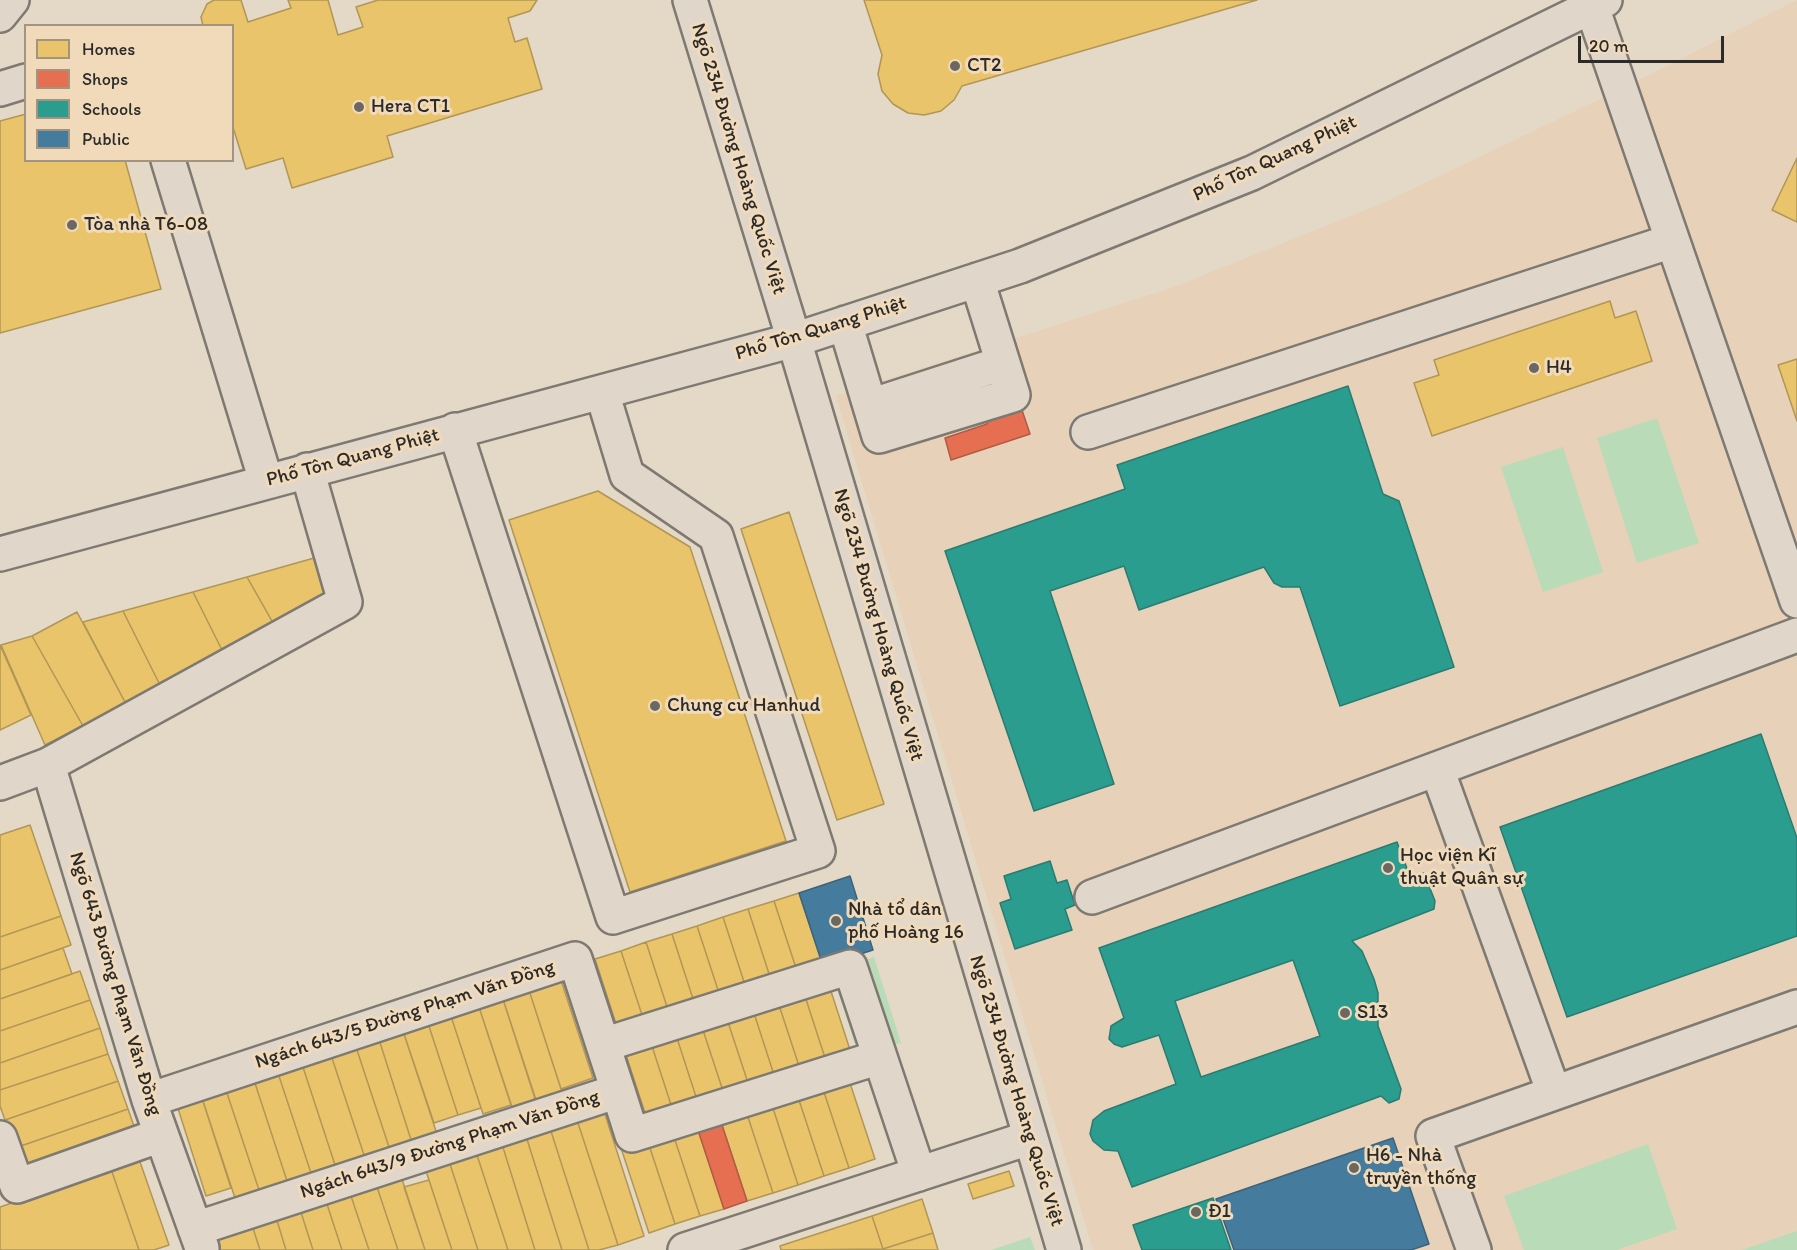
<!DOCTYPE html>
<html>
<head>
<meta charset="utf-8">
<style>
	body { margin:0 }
	#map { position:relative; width:1797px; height:1250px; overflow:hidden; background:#e4d8c6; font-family:Itim,sans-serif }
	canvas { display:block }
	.legend { position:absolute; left:24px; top:24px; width:210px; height:138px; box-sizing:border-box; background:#f1dab9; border:2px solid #a29480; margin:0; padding:8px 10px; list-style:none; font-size:18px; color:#2b2b2b }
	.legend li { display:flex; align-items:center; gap:12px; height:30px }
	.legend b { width:30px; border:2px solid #a29480 }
	.scale { position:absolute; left:1578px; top:36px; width:146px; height:27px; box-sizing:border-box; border:3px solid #2b2b2b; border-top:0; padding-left:8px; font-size:18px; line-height:21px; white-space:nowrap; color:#2b2b2b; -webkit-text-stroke:4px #f1dab9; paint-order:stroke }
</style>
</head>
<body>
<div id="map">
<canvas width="1797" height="1250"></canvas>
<ul class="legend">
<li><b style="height:16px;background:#e9c46a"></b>Homes</li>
<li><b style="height:16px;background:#e76f51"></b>Shops</li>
<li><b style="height:16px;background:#2a9d8f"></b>Schools</li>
<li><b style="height:16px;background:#457b9d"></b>Public</li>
</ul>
<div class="scale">20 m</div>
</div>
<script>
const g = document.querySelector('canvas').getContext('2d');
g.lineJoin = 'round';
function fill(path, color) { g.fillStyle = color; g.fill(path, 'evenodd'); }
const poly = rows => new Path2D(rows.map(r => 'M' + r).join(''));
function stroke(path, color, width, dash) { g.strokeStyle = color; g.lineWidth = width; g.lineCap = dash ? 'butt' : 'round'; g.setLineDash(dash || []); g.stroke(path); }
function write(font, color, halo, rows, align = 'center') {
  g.font = font + ' Itim,sans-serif'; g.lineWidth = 6; g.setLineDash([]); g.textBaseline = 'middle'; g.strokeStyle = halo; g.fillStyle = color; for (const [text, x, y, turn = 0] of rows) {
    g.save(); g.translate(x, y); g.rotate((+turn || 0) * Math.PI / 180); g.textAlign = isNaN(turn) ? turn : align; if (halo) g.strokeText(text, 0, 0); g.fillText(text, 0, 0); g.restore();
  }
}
fill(poly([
	[1797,0,1797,1250,1093,1250,836,396,1174,287,1383,203,1621,89]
]), '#e7d2b9');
fill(poly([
	[1657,418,1699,543,1637,563,1597,438],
	[1563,447,1603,572,1543,592,1501,467],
	[874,957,901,1043,859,1056,831,971],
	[1648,1144,1677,1229,1617,1250,1524,1250,1504,1196],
	[1797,1231,1797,1250,1742,1250],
	[1030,1237,1035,1250,991,1250]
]), '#b9dbb7');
const homes = poly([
	[214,0,241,0,248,22,291,8,288,0,328,0,338,35,363,27,356,7,378,0,537,0,530,11,508,18,515,42,527,38,542,89,387,136,393,157,292,188,283,158,246,169,232,124,232,26,203,26,201,17,207,4,214,0],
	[864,0,1257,0,962,86,954,100,941,111,924,115,908,113,893,104,882,91,878,74,882,55,864,0],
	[26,114,26,160,125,160,161,289,0,333,0,121,26,114],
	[1797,158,1797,222,1772,210,1797,158],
	[1610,301,1615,318,1636,311,1652,361,1432,436,1414,383,1439,375,1434,360,1610,301],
	[1797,359,1797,421,1778,365,1797,359],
	[598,491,690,547,786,841,630,892,509,520,598,491],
	[789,512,884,804,837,820,741,529,789,512],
	[314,558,329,599,273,623,247,577,314,558],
	[247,577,276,628,224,654,193,592,247,577],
	[193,592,224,654,161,687,123,611,193,592],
	[123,611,161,687,126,704,83,622,123,611],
	[77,612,126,704,83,726,32,636,77,612],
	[32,636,83,726,45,745,1,645,32,636],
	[0,645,31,715,0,730,0,645],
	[30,825,61,916,0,937,0,835,30,825],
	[799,893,823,966,798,974,774,901,799,893],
	[774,901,798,974,772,983,748,909,774,901],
	[748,909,772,983,747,991,723,917,748,909],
	[61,916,71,945,0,970,0,937,61,916],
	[723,917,747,991,721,999,697,926,723,917],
	[697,926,721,999,696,1008,672,934,697,926],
	[672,934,696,1008,670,1016,646,942,672,934],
	[646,942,670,1016,645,1024,621,951,646,942],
	[63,948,72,974,0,999,0,970,63,948],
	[621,951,645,1024,619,1033,595,959,621,951],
	[80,971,90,1000,0,1031,0,999,80,971],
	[558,971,593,1078,561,1089,526,981,558,971],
	[526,981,565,1101,539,1109,500,990,526,981],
	[828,982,852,1056,827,1064,803,990,828,982],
	[500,990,537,1105,514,1113,476,998,500,990],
	[803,990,827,1064,801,1072,777,999,803,990],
	[476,998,511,1105,483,1114,448,1007,476,998],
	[777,999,801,1072,776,1081,752,1007,777,999],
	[90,1000,100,1028,0,1063,0,1031,90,1000],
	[448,1007,481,1108,458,1115,425,1014,448,1007],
	[752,1007,776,1081,750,1089,726,1016,752,1007],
	[425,1014,458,1115,434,1123,400,1022,425,1014],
	[726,1016,750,1089,725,1097,701,1024,726,1016],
	[400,1022,438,1137,413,1146,376,1030,400,1022],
	[701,1024,725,1097,699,1106,675,1032,701,1024],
	[100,1028,108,1054,0,1090,0,1063,100,1028],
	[376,1030,413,1146,391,1153,353,1038,376,1030],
	[675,1032,699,1106,674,1114,650,1040,675,1032],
	[353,1038,391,1153,366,1161,328,1046,353,1038],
	[650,1040,674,1114,648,1122,624,1049,650,1040],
	[328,1046,366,1161,337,1171,299,1055,328,1046],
	[108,1054,118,1081,5,1120,0,1106,0,1090,108,1054],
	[299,1055,337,1171,313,1179,275,1064,299,1055],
	[275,1064,313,1179,289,1187,251,1071,275,1064],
	[251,1071,289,1187,261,1196,223,1081,251,1071],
	[847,1074,875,1159,849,1168,821,1083,847,1074],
	[118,1081,128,1109,15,1148,5,1120,118,1081],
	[223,1081,261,1196,237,1204,199,1089,223,1081],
	[821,1083,849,1168,824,1176,796,1091,821,1083],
	[199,1089,231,1188,206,1196,174,1096,199,1089],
	[796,1091,824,1176,798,1185,770,1099,796,1091],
	[770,1099,798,1185,773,1193,745,1108,770,1099],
	[603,1108,644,1236,618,1245,576,1117,603,1108],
	[745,1108,773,1193,747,1201,719,1116,745,1108],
	[128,1109,137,1135,23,1174,15,1148,128,1109],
	[576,1117,618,1245,599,1250,589,1250,549,1125,576,1117],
	[696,1124,724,1209,700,1216,672,1131,696,1124],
	[549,1125,589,1250,562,1250,525,1133,549,1125],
	[672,1131,700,1216,675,1224,647,1139,672,1131],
	[525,1133,562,1250,535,1250,501,1141,525,1133],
	[647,1139,675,1224,649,1233,621,1148,647,1139],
	[501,1141,535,1250,508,1250,475,1149,501,1141],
	[475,1149,508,1250,478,1250,448,1158,475,1149],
	[448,1158,478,1250,452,1250,424,1165,448,1158],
	[139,1159,169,1245,154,1250,139,1250,111,1169,139,1159],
	[111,1169,139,1250,0,1250,0,1207,111,1169],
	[1009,1171,1014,1186,973,1199,968,1184,1009,1171],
	[400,1173,425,1250,398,1250,375,1181,400,1173],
	[429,1180,452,1250,425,1250,404,1187,429,1180],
	[375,1181,398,1250,369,1250,349,1190,375,1181],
	[349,1190,369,1250,342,1250,325,1198,349,1190],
	[325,1198,342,1250,313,1250,299,1206,325,1198],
	[922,1199,933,1233,883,1249,872,1216,922,1199],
	[299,1206,313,1250,286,1250,275,1214,299,1206],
	[275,1214,286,1250,260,1250,251,1222,275,1214],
	[872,1216,883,1249,781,1250,780,1246,872,1216],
	[251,1222,260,1250,220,1250,214,1234,251,1222],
	[933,1233,938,1250,883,1250,883,1249,933,1233]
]);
fill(homes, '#e9c46a');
stroke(homes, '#b09657', 1.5);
const shops = poly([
	[1020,404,1030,434,951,460,945,438,987,424,985,415,1020,404],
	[719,1116,747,1201,724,1209,696,1124,719,1116]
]);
fill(shops, '#e76f51');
stroke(shops, '#af5b46', 1.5);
const schools = poly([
	[1348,386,1383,494,1399,501,1454,667,1340,706,1300,587,1282,587,1274,583,1264,567,1139,610,1124,566,1050,591,1114,784,1034,811,945,551,1125,489,1117,465,1348,386],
	[1761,734,1797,838,1797,936,1567,1017,1500,827,1761,734],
	[1397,842,1411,879,1424,873,1435,901,1434,909,1352,941,1362,951,1374,979,1378,993,1378,1026,1401,1089,1399,1099,1389,1103,1381,1096,1132,1187,1118,1151,1104,1150,1093,1141,1090,1134,1093,1120,1104,1111,1176,1084,1159,1035,1122,1047,1114,1044,1109,1039,1111,1026,1124,1018,1099,948,1397,842],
	[1293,960,1320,1036,1201,1077,1175,1001,1293,960],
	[1050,861,1057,883,1067,880,1075,905,1065,909,1072,930,1015,949,1000,903,1011,899,1004,876,1050,861],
	[1213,1198,1231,1250,1142,1250,1133,1225,1213,1198]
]);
fill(schools, '#2a9d8f');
stroke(schools, '#2a7b71', 1.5);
const public = poly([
	[850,876,873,950,823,966,799,893,850,876],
	[1393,1138,1429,1244,1411,1250,1234,1250,1216,1199,1393,1138]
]);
fill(public, '#457b9d');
stroke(public, '#3d637b', 1.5);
const minor = poly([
	[690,0,794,340,1064,1250],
	[1592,7,1797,601],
	[0,15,12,0],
	[0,89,26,81],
	[168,160,266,481],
	[845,323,879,436,1013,395,977,280],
	[870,406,1003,363],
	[455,430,613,917,818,851,716,536,627,475,602,392],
	[1088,432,1672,241],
	[0,554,794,340,1020,266,1252,173,1605,0],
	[48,765,345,602,307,470],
	[1437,769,1554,1093],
	[0,783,48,765,149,1100,202,1248],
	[1092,897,1797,635],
	[618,1091,632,1135,880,1057],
	[149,1100,575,959,603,1045],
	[0,1138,17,1186,161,1135],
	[195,1229,618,1091,603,1045,850,967,919,1174],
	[685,1250,1029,1138],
	[1474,1250,1433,1136,1797,1007]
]);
stroke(minor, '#7e7971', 38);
stroke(minor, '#e0d7ca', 33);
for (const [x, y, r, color] of [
	[955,66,6,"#6c6861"],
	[359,107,6,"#6c6861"],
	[72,225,6,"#6c6861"],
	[1534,368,6,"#6c6861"],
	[655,706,6,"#6c6861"],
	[1388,868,6,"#6c6861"],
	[836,921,6,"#6c6861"],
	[1345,1013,6,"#6c6861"],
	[1354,1168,6,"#6c6861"],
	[1196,1212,6,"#6c6861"]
]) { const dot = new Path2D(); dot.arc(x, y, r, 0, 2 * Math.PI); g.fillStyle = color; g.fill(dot); stroke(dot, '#f1dab9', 2); }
write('20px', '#2b2b2b', '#f1dab9', [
	["CT2",967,66],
	["Hera CT1",371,107],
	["Tòa nhà T6-08",84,225],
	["H4",1546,368],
	["Chung cư Hanhud",667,706],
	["Học viện Kĩ",1400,856],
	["thuật Quân sự",1400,879],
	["Nhà tổ dân",848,910],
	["phố Hoàng 16",848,933],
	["S13",1357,1013],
	["H6 - Nhà",1366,1156],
	["truyền thống",1366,1179],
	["Đ1",1208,1212]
], 'left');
write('20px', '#2b2b2b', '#f1dab9', [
	["Ngõ 234 Đường Hoàng Quốc Việt",738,159,73],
	["Phố Tôn Quang Phiệt",1275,159,-25],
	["Phố Tôn Quang Phiệt",821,329,-17],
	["Phố Tôn Quang Phiệt",353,458,-15],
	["Ngõ 234 Đường Hoàng Quốc Việt",878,625,74],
	["Ngõ 643 Đường Phạm Văn Đồng",115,984,73],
	["Ngách 643/5 Đường Phạm Văn Đồng",405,1015,-18],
	["Ngõ 234 Đường Hoàng Quốc Việt",1016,1091,73],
	["Ngách 643/9 Đường Phạm Văn Đồng",450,1145,-18]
]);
</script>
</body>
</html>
